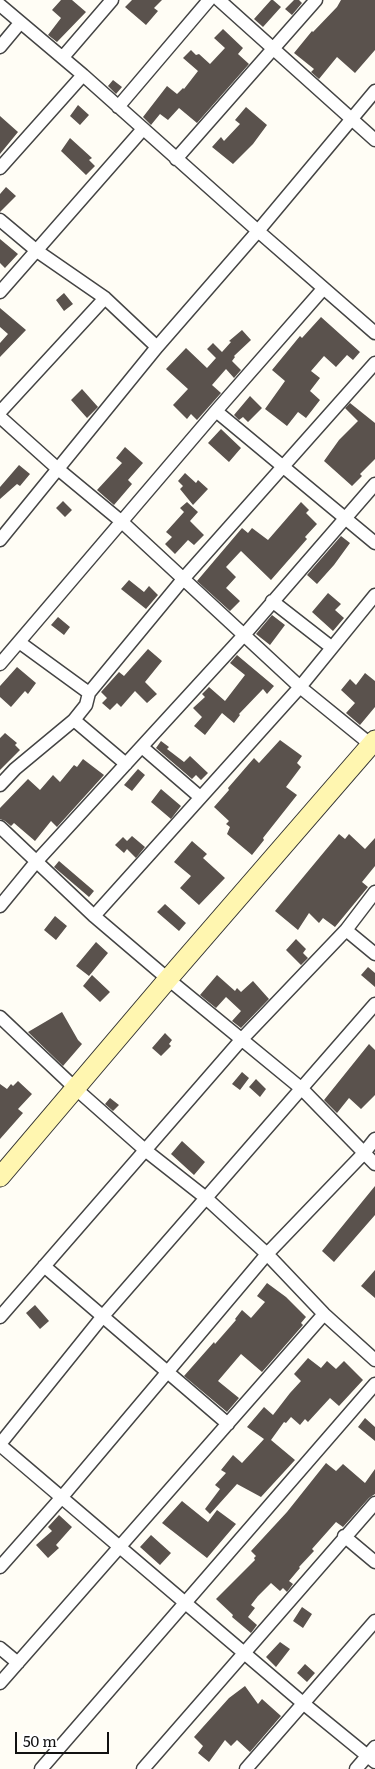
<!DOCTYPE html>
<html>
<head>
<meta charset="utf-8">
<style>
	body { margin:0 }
	#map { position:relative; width:375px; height:1769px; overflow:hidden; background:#fffdf5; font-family:Literata,serif }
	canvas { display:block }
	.scale { position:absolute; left:15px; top:1732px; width:94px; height:22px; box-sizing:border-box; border:2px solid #111; border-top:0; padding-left:6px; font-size:15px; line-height:18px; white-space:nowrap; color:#111; -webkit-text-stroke:4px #fff; paint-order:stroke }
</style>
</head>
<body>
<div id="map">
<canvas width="375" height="1769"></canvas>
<div class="scale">50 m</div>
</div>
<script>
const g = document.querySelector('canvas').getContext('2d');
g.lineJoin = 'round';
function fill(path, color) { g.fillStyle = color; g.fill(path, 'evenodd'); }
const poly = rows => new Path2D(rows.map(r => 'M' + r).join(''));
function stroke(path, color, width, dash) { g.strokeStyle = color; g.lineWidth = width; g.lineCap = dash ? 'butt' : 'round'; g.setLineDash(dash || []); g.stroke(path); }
fill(poly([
	[61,0,72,0,86,12,57,42,48,35,61,18,52,10],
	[132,0,162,0,154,8,158,11,146,25,125,7],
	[271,0,273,0,281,7,263,27,254,19],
	[294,0,299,0,302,3,292,15,285,9],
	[341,0,375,0,375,50,355,73,337,57,319,79,311,72,314,69,294,53,312,31,313,32,337,7],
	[223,29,243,48,238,54,249,64,197,123,179,108,168,120,160,114,151,125,143,117,167,86,177,94,183,88,184,89,198,71,183,58,191,50,196,55,199,54,210,64,225,48,214,38],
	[113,80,122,87,116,94,108,86],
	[78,105,89,115,80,125,70,116],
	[246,107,267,125,253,144,233,164,212,147,221,137,224,141,240,124,235,120],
	[0,116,18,132,0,154],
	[70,138,92,158,89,160,95,166,86,175,61,151],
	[6,187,16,196,0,212,0,194],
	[0,239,18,254,5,268,0,263],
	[64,293,73,304,64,311,56,300],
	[0,308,26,330,0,357,0,343,8,334,0,327],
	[321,317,360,352,353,360,347,355,336,367,324,356,311,371,320,378,310,391,320,400,306,418,298,412,287,426,265,409,285,381,272,370,300,336,302,338],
	[242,330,251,340,234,356,235,357,232,361,241,370,234,378,226,369,212,385,221,393,197,420,191,414,187,419,173,405,188,389,166,369,186,348,207,368,216,358,207,349,213,343,222,352,231,342,229,341],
	[82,389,98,407,87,418,71,400],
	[250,396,262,408,248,422,243,417,239,420,234,415],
	[350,403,375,423,375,459,360,474,362,476,352,486,324,461,339,440,358,421,345,408],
	[221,429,241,448,229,462,208,443],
	[125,447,143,463,128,480,132,484,114,505,97,490,122,463,116,458],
	[19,465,30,474,20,486,17,484,0,499,0,487],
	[185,473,196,483,198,480,208,489,193,505,180,489,183,486,178,481],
	[63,501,72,510,65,517,56,508],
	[187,502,198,512,190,521,204,535,194,545,188,540,175,554,165,544,172,537,166,532,184,512,180,508],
	[301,502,309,510,306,513,317,524,305,537,307,539,271,580,241,551,226,567,236,577,226,588,240,601,230,611,197,581,242,528,248,533,252,528,268,540],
	[341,536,350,543,334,565,317,584,307,575],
	[129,580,144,592,149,586,158,595,146,609,121,589],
	[328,593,341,604,335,610,344,618,333,631,312,612],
	[272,615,285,625,270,645,256,634],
	[58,617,70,627,64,635,51,625],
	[148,649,162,661,145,682,157,694,147,703,135,691,121,707,117,703,110,710,102,703,107,698,101,692,119,672,124,676],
	[237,655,274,686,267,694,263,689,239,714,240,715,234,723,222,713,205,735,194,726,202,717,193,708,205,697,202,694,209,687,225,701,245,675,230,663],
	[17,667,36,683,28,694,25,691,11,707,0,697,0,686],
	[365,673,375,681,375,707,360,725,346,713,355,703,341,690,350,679,356,685],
	[5,733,17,743,15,745,20,750,0,770,0,738],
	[280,740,302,756,297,763,301,767,286,787,297,795,263,838,264,840,252,855,227,834,230,827,226,824,229,821,214,807,229,790,228,788,254,758,259,763],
	[161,741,169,747,167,749,184,762,190,756,208,773,201,780,196,775,192,779,156,748],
	[83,759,104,775,57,827,51,821,35,841,14,823,11,826,5,821,0,819,0,808,28,779,40,790,53,775,60,782,74,765,77,767],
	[138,769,145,775,132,791,124,785],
	[161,789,181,806,171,819,151,802],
	[339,834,345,839,349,834,365,849,375,838,375,866,362,882,368,887,335,927,323,918,319,923,309,913,298,930,275,911],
	[132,836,145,847,136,858,127,849,124,853,115,845,123,837,127,841],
	[192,841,207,854,203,858,225,878,199,905,180,888,191,876,174,862],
	[59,861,94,891,89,897,54,867],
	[165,904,186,923,179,931,157,912],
	[55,916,67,926,56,940,44,930],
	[296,939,306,949,303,953,308,958,301,965,286,950],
	[96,942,108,953,89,976,76,966],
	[368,967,375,973,375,987,361,975],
	[92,975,110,992,100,1002,83,986],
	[217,975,235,991,237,988,241,992,253,981,269,999,241,1028,232,1021,241,1011,226,997,216,1008,200,995],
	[62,1012,78,1040,82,1044,63,1066,28,1032],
	[165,1033,172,1040,169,1044,171,1046,161,1056,152,1048],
	[369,1044,375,1050,375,1095,361,1109,349,1098,337,1113,324,1100],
	[242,1072,249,1078,240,1090,232,1084],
	[256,1079,266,1089,260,1097,249,1087],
	[18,1081,32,1094,18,1109,23,1113,0,1139,0,1084,7,1089,11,1084,13,1086],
	[110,1098,119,1105,113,1111,105,1104],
	[182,1141,205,1162,194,1175,171,1154],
	[375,1186,375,1215,334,1262,322,1251],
	[375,1270,375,1298,361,1286],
	[267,1283,286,1297,306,1317,301,1323,303,1325,262,1372,241,1354,218,1381,239,1398,227,1412,184,1376,214,1342,215,1344,236,1320,235,1319,242,1310,251,1318,265,1302,257,1296],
	[35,1305,49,1321,40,1329,26,1313],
	[308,1358,321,1368,327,1361,336,1369,344,1361,363,1380,339,1406,330,1398,308,1422,305,1419,300,1425,291,1417,286,1423,284,1422,271,1440,295,1460,261,1497,237,1484,210,1514,205,1509,220,1489,215,1485,226,1473,221,1470,233,1455,242,1463,264,1439,247,1427,264,1407,273,1415,290,1393,301,1381,294,1374],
	[365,1418,375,1427,375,1441,358,1427],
	[326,1463,336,1471,343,1464,365,1483,375,1469,375,1494,369,1498,343,1527,336,1522,312,1549,314,1551,299,1567,300,1568,289,1581,293,1584,287,1592,283,1588,280,1591,271,1583,258,1596,251,1605,255,1608,248,1617,257,1625,251,1633,232,1617,233,1615,216,1599,255,1560,254,1558,256,1556,251,1551,287,1512],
	[182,1501,208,1522,217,1510,236,1524,207,1558,162,1523],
	[59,1515,72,1527,56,1545,59,1548,48,1558,36,1545,52,1531,48,1527],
	[151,1535,171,1553,160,1565,140,1547],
	[302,1607,312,1614,303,1628,293,1621],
	[280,1642,290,1649,276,1667,266,1657],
	[305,1664,315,1673,307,1682,297,1673],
	[245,1686,258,1704,262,1699,281,1716,250,1752,237,1740,231,1746,225,1740,209,1762,198,1753,203,1746,194,1737,229,1698]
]), '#5a524d');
const street = poly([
	[219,0,375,140],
	[0,5,83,75,258,231,375,333],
	[0,47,20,23],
	[63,57,112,0],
	[118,107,209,0],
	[176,159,316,0],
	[0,168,83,75],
	[0,220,37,251,105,298,157,347],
	[0,292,143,129],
	[216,411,375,543],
	[0,412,105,298],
	[0,417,58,469,122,522,300,687,375,748],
	[0,540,157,347,258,231,375,91],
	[272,601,331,647],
	[19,642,89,693],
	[0,664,216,411,323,289],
	[74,720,126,764],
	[142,747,200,797],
	[0,785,15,769,74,720,86,705,89,693,184,578,375,363],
	[0,827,94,916,168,979,302,1089,375,1164],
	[0,906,36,862,244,635,375,484],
	[94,916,300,687,375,595],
	[346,930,375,954],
	[0,1017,75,1088,145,1150,206,1198,267,1254,324,1314,375,1360],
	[44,1266,228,1424],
	[0,1317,241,1040,346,930,375,892],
	[0,1444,103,1316,375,1004],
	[0,1445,304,1704,375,1762],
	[344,1536,375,1562],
	[0,1567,62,1497,267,1254,364,1153,375,1139],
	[0,1648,18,1663],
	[0,1683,324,1314],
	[41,1769,375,1384],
	[143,1769,375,1503],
	[246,1769,375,1621],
	[356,1769,375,1747]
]);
const secondary = poly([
	[0,1177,168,979,375,740]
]);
stroke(street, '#444', 15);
stroke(secondary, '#333', 21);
stroke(street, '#fff', 12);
stroke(secondary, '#fff6b0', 19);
</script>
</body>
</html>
